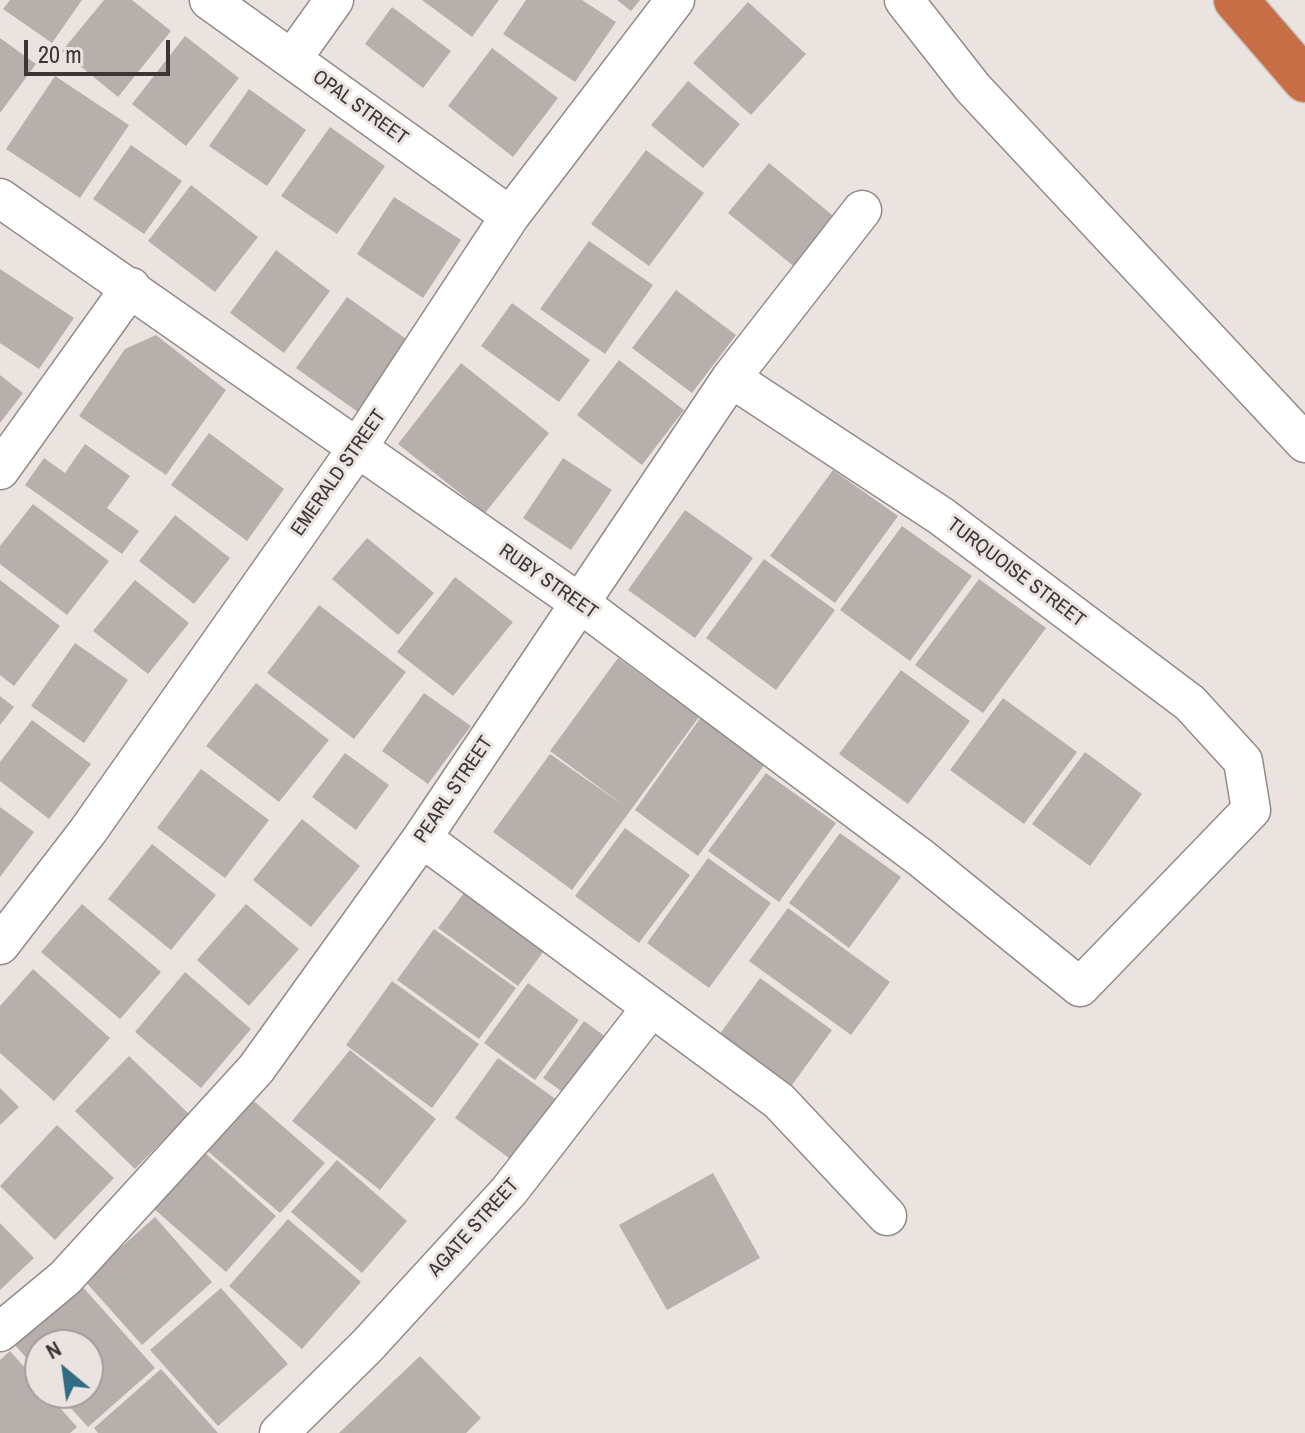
<!DOCTYPE html>
<html>
<head>
<meta charset="utf-8">
<style>
	body { margin:0 }
	#map { position:relative; width:1305px; height:1433px; overflow:hidden; background:#ebe3df; font-family:"Archivo Narrow",sans-serif }
	canvas { display:block }
	.north { position:absolute; left:24px; top:1329px; width:80px; height:80px; box-sizing:border-box; background:#ebe3df; border:2px solid #a49e9b; border-radius:50%; rotate:331deg; font-size:22px; font-weight:700; line-height:32px; text-align:center; color:#393635 }
	.north::after { content:''; display:block; margin:auto; width:28px; height:36px; background:#316c84; clip-path:polygon(50% 0,100% 100%,50% 72%,0 100%) }
	.scale { position:absolute; left:24px; top:40px; width:146px; height:36px; box-sizing:border-box; border:4px solid #393635; border-top:0; padding-left:10px; font-size:24px; line-height:28px; white-space:nowrap; color:#393635; -webkit-text-stroke:6px #ebe3df; paint-order:stroke }
</style>
</head>
<body>
<div id="map">
<canvas width="1305" height="1433"></canvas>
<div class="north">N</div>
<div class="scale">20 m</div>
</div>
<script>
const g = document.querySelector('canvas').getContext('2d');
g.lineJoin = 'round';
function fill(path, color) { g.fillStyle = color; g.fill(path, 'evenodd'); }
const poly = rows => new Path2D(rows.map(r => 'M' + r).join(''));
function stroke(path, color, width, dash) { g.strokeStyle = color; g.lineWidth = width; g.lineCap = dash ? 'butt' : 'round'; g.setLineDash(dash || []); g.stroke(path); }
function write(font, color, halo, rows, align = 'center') {
  g.font = font + ' "Archivo Narrow",sans-serif'; g.lineWidth = 6; g.setLineDash([]); g.textBaseline = 'middle'; g.strokeStyle = halo; g.fillStyle = color; for (const [text, x, y, turn = 0] of rows) {
    g.save(); g.translate(x, y); g.rotate((+turn || 0) * Math.PI / 180); g.textAlign = isNaN(turn) ? turn : align; if (halo) g.strokeText(text, 0, 0); g.fillText(text, 0, 0); g.restore();
  }
}
fill(poly([
	[10,0,82,0,52,43,3,9],
	[104,0,132,0,171,31,118,97,62,51],
	[422,0,499,0,472,37],
	[526,0,582,0,616,22,575,82,503,34],
	[617,0,640,0,631,11],
	[748,2,806,54,751,115,693,63],
	[392,7,451,51,423,88,365,44],
	[185,36,239,78,186,146,132,104],
	[0,38,36,64,0,113],
	[492,48,558,98,513,157,448,106],
	[55,76,129,125,80,198,6,149],
	[688,81,740,124,703,168,651,125],
	[249,89,306,130,267,186,209,146],
	[330,127,385,166,337,234,281,196],
	[131,145,182,181,144,234,93,199],
	[646,150,704,193,649,266,591,224],
	[769,163,837,219,796,268,728,213],
	[191,185,258,237,215,292,148,241],
	[394,197,461,240,423,298,357,254],
	[589,241,653,285,605,354,540,309],
	[276,250,330,291,284,353,230,313],
	[0,269,74,318,39,369,0,343],
	[676,290,736,335,692,393,632,348],
	[347,297,409,341,358,412,296,368],
	[512,303,590,360,559,402,481,346],
	[156,335,226,390,166,475,79,416,125,349],
	[619,360,684,410,642,465,577,415],
	[461,363,549,433,485,513,398,444],
	[0,375,23,393,0,423],
	[209,433,284,489,247,541,171,485],
	[85,444,130,476,107,508,139,531,122,554,25,485,44,458,65,473],
	[563,458,612,490,571,550,523,518],
	[833,470,898,516,835,603,770,556],
	[33,504,109,561,67,615,0,564,0,546],
	[685,510,753,558,695,638,628,590],
	[175,515,230,558,194,604,139,561],
	[902,526,972,576,910,661,840,610],
	[367,538,434,593,398,635,332,579],
	[764,559,835,610,776,690,706,638],
	[455,577,513,622,453,696,397,652],
	[979,579,1046,628,983,713,915,665],
	[0,580,60,626,14,686,0,675],
	[135,580,189,623,148,674,93,631],
	[319,605,406,672,354,739,267,673],
	[75,643,128,680,84,743,31,706],
	[618,658,699,717,572,890,493,832,550,754,626,807,550,751],
	[901,670,970,721,908,804,839,754],
	[256,683,329,740,279,802,206,746],
	[424,693,471,726,428,784,382,751],
	[0,696,14,707,0,725],
	[1003,698,1077,752,1024,824,950,770],
	[701,717,765,764,698,856,635,810],
	[32,720,91,764,49,819,0,781,0,762],
	[1085,752,1142,794,1090,866,1032,824],
	[345,753,389,785,356,830,312,797],
	[201,769,269,820,225,878,157,828],
	[766,773,836,823,779,902,708,851],
	[0,807,34,832,0,877],
	[302,819,360,866,311,927,253,880],
	[625,828,690,875,639,943,575,896],
	[840,833,901,877,849,948,789,903],
	[152,844,216,895,171,950,108,899],
	[708,858,771,903,709,988,647,943],
	[469,886,549,944,518,986,438,928],
	[82,904,161,972,120,1019,41,952],
	[246,904,299,949,249,1006,197,960],
	[788,908,890,982,851,1035,749,961],
	[434,929,516,988,479,1039,397,980],
	[33,969,110,1038,54,1101,0,1053,0,1006],
	[185,972,251,1029,201,1088,135,1032],
	[760,978,832,1030,784,1096,712,1045],
	[392,981,479,1044,432,1108,346,1045],
	[528,983,579,1020,535,1080,484,1043],
	[584,1021,618,1046,577,1102,543,1078],
	[350,1050,436,1119,380,1190,292,1121],
	[129,1056,189,1114,135,1169,75,1111],
	[498,1058,557,1100,513,1161,455,1118],
	[0,1088,19,1107,0,1125],
	[248,1096,325,1163,280,1213,204,1148],
	[57,1125,114,1178,55,1240,0,1186],
	[203,1151,276,1216,226,1272,153,1208],
	[337,1160,407,1221,362,1273,291,1212],
	[713,1173,760,1258,667,1310,619,1225],
	[155,1217,212,1282,142,1345,84,1280],
	[288,1219,361,1282,302,1349,229,1286],
	[0,1223,34,1258,0,1290],
	[81,1285,155,1368,88,1427,57,1393,88,1393,88,1345,40,1345,40,1373,14,1344],
	[221,1288,288,1364,218,1426,150,1350],
	[10,1351,40,1385,40,1393,47,1393,77,1427,70,1433,0,1433,0,1360],
	[420,1356,481,1418,466,1433,339,1433],
	[161,1369,218,1433,98,1433,94,1428]
]), '#b6afac');
const minor = poly([
	[209,0,510,216],
	[904,0,973,88,1305,443],
	[292,59,334,0],
	[0,198,581,604,921,858,1080,987,1251,810,1243,761,1190,703,941,516,731,378],
	[0,470,131,287],
	[422,838,779,1101,887,1216],
	[0,945,88,831,356,450,510,216,675,0],
	[0,1332,65,1278,256,1069,422,838,731,378,862,210],
	[279,1433,367,1346,509,1191,651,1008]
]);
const motorway = poly([
	[1236,0,1305,80]
]);
stroke(minor, '#938b88', 41);
stroke(motorway, '#c4c3c2', 47);
stroke(minor, '#fff', 38);
stroke(motorway, '#c76e46', 44);
write('20px', '#393635', '#ebe3df', [
	["OPAL STREET",360,108,36],
	["EMERALD STREET",339,473,-55],
	["TURQUOISE STREET",1016,573,37],
	["RUBY STREET",548,582,35],
	["PEARL STREET",454,790,-56],
	["AGATE STREET",474,1228,-48]
]);
</script>
</body>
</html>
